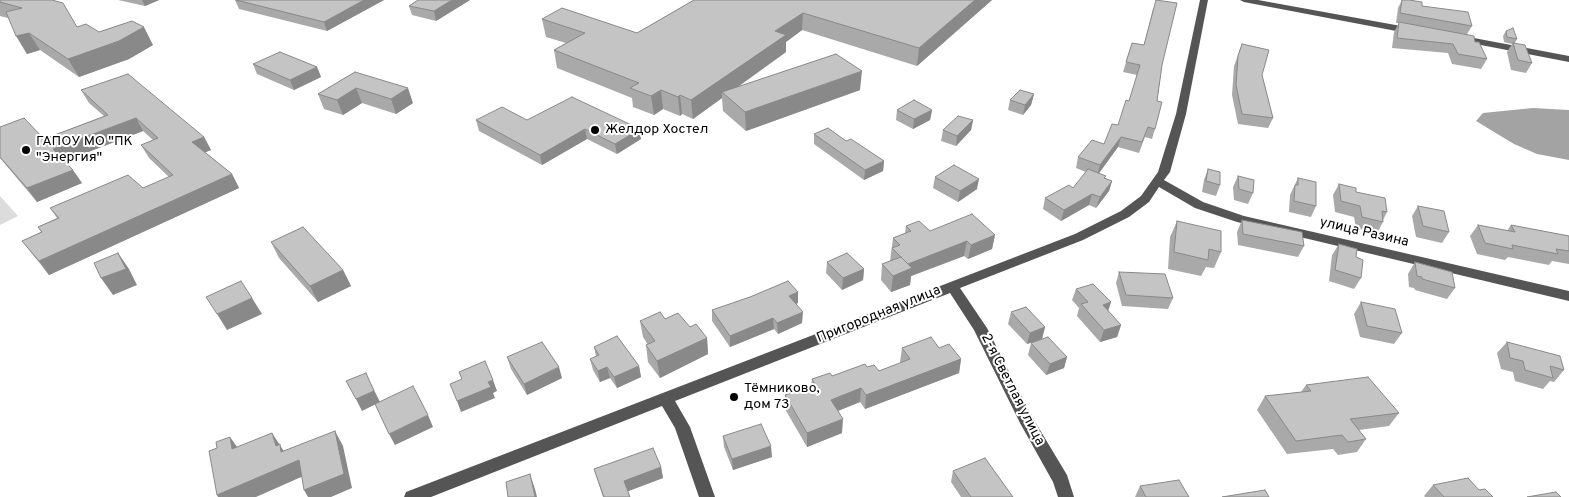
<!DOCTYPE html>
<html>
<head>
<meta charset="utf-8">
<style>
	body { margin:0 }
	canvas { display:block; background:#fff }
</style>
</head>
<body>
<canvas width="1569" height="497"></canvas>
<script>
const g = document.querySelector('canvas').getContext('2d');
g.lineJoin = 'round';
function fill(path, color) { g.fillStyle = color; g.fill(path, 'evenodd'); }
const poly = rows => new Path2D(rows.map(r => 'M' + r).join(''));
function stroke(path, color, width, dash) { g.strokeStyle = color; g.lineWidth = width; g.lineCap = dash ? 'butt' : 'round'; g.setLineDash(dash || []); g.stroke(path); }
function write(font, color, halo, rows, align = 'center') {
  g.font = font + ' Overpass,sans-serif'; g.lineWidth = 4; g.setLineDash([]); g.textBaseline = 'middle'; g.strokeStyle = halo; g.fillStyle = color; for (const [text, x, y, turn = 0] of rows) {
    g.save(); g.translate(x, y); g.rotate((+turn || 0) * Math.PI / 180); g.textAlign = isNaN(turn) ? turn : align; if (halo) g.strokeText(text, 0, 0); g.fillText(text, 0, 0); g.restore();
  }
}
fill(poly([
	[0,196,18,216,0,225]
]), '#dcdcdc');
fill(poly([
	[1533,108,1569,110,1569,160,1537,154,1514,144,1476,121,1483,113]
]), '#a3a3a3');
fill(poly([
	[1200,0,1208,0,1186,114,1170,172,1164,180,1203,202,1244,216,1569,291,1569,301,1237,222,1195,208,1159,187,1149,202,1129,217,1083,240,960,288,987,328,1031,415,1067,475,1074,497,1058,497,1053,482,1020,423,974,330,950,293,675,401,690,427,715,497,699,497,675,428,662,406,431,497,404,497,406,492,1075,234,1121,211,1141,196,1158,172,1176,114,1200,0],
	[1240,0,1258,0,1412,28,1416,31,1412,34,1244,2,1240,0],
	[1458,35,1569,56,1569,62,1455,40,1454,38,1458,35]
]), '#555');
fill(poly([
	[0,0,77,27,153,45,129,59,79,77,40,50,27,54,8,18,0,16],
	[118,0,159,0,145,6],
	[235,0,384,0,327,31,239,9],
	[470,0,436,21,412,15,409,6],
	[694,0,992,0,917,66,802,30,786,42,786,52,738,87,860,90,746,131,723,111,722,98,693,119,682,114,680,116,663,109,654,115,633,107,632,98,557,68,554,50,566,43,546,37,542,19,637,33],
	[1402,0,1409,0,1422,6,1472,26,1467,34,1475,42,1487,59,1481,69,1452,64,1448,53,1392,48,1394,32,1399,23,1396,23,1398,8],
	[1153,9,1162,65,1157,101,1155,129,1152,139,1145,137,1139,153,1118,147,1099,173,1105,178,1112,181,1109,191,1096,208,1089,205,1061,221,1043,209,1045,198,1073,188,1086,172,1076,168,1078,157,1104,144,1118,125,1129,101,1137,75,1123,72,1132,43,1144,45],
	[1506,31,1517,39,1515,43,1532,63,1526,73,1511,70,1507,52,1512,44,1504,42,1503,36],
	[1242,44,1262,75,1273,118,1268,128,1238,124,1232,95,1234,66],
	[253,64,317,67,321,77,294,90,257,74],
	[355,72,413,103,396,114,362,103,343,115,324,109,318,94],
	[81,90,204,137,211,150,205,152,232,174,239,188,49,275,22,241,41,232,38,227,57,218,50,208,143,188,169,177,149,158,141,145,153,140,143,131,65,161,82,183,37,202,0,158,0,127,44,139,104,116,89,103],
	[1034,94,1031,105,1023,115,1008,110,1010,100],
	[897,110,932,110,930,120,913,129,896,120],
	[476,120,527,120,640,129,641,139,617,154,587,139,542,165,479,131],
	[973,120,971,130,956,146,941,141,943,130],
	[814,134,846,141,884,161,883,171,864,180,814,144],
	[1208,169,1220,185,1216,196,1202,192,1204,180],
	[1238,176,1253,193,1248,204,1234,200,1233,187],
	[935,177,977,189,958,202,933,188],
	[1298,178,1316,206,1311,217,1289,212,1290,195],
	[1339,184,1356,192,1387,212,1383,220,1383,222,1377,233,1356,228,1354,217,1335,212,1333,195],
	[1418,206,1449,232,1442,243,1416,237,1412,216],
	[1242,220,1304,246,1298,257,1238,245,1237,232],
	[1177,221,1221,252,1214,268,1206,267,1201,276,1168,269,1170,237],
	[1478,225,1507,231,1511,225,1569,236,1569,264,1552,261,1549,265,1508,257,1505,260,1477,254,1470,236],
	[906,226,930,231,995,235,992,249,968,259,964,256,911,276,910,285,891,292,881,280,882,264,890,261,893,238,905,233],
	[271,242,343,270,351,286,318,302,279,258],
	[1339,244,1356,257,1361,278,1354,289,1329,281,1332,255],
	[827,262,864,269,863,280,842,290,826,273],
	[1415,262,1455,288,1447,299,1415,290,1414,288,1409,287,1408,274],
	[1119,272,1173,298,1168,309,1122,306,1116,283],
	[1076,289,1111,302,1108,311,1121,325,1117,337,1100,342,1077,316,1079,308,1072,300],
	[798,292,798,303,796,304,802,323,778,334,774,329,730,347,712,321,712,310],
	[1361,302,1402,333,1394,344,1360,337,1354,314],
	[1011,312,1045,327,1042,339,1027,344,1008,324],
	[665,319,690,327,707,338,708,354,660,378,648,362,646,345,648,345,643,337,640,321],
	[1507,342,1564,370,1554,382,1550,381,1543,389,1515,381,1513,372,1501,369,1497,353],
	[1031,343,1067,357,1064,368,1046,375,1028,355],
	[594,347,639,366,641,377,617,388,610,378,600,382,593,370,590,359,596,357],
	[902,348,939,348,961,359,959,373,865,409,860,402,838,411,842,433,807,447,785,409,785,395,811,386,812,379,832,376,867,367,879,371,901,363,900,362],
	[507,357,562,378,527,395,511,369],
	[1306,385,1399,413,1389,426,1359,430,1366,439,1357,452,1338,455,1333,449,1287,454,1257,410,1265,396,1301,392],
	[723,436,772,457,733,470,724,447],
	[661,467,663,478,628,491,630,497,603,497,594,469],
	[953,471,1013,497,961,497,951,482],
	[1433,485,1479,490,1493,497,1425,497,1424,496],
	[1140,486,1189,497,1135,497]
]), '#a9a9a9');
fill(poly([
	[142,0,159,0,145,6],
	[364,0,384,0,327,31,324,22],
	[452,0,470,0,436,21,434,11],
	[975,0,992,0,917,66,919,48],
	[803,13,802,30,786,42,786,52,726,95,722,92,722,98,693,119,691,100,775,31],
	[144,27,153,45,129,59,79,77,68,59],
	[29,33,40,50,27,54,16,36],
	[317,67,321,77,294,90,290,80],
	[862,71,860,90,746,131,745,112],
	[356,88,362,103,343,115,337,100],
	[408,88,413,103,396,114,391,99],
	[661,90,663,109,654,115,651,96],
	[1034,94,1031,105,1023,115,1025,105],
	[680,95,682,114,680,116,678,97],
	[932,110,930,120,913,129,914,119],
	[136,118,143,131,62,162,53,149],
	[973,120,971,130,956,146,957,136],
	[585,129,587,139,542,165,540,155],
	[640,129,641,139,617,154,615,144],
	[204,137,211,150,199,155,192,142],
	[1121,137,1118,147,1097,176,1100,165],
	[884,161,883,171,864,180,865,170],
	[73,170,82,183,37,202,27,188],
	[232,174,239,188,49,275,39,261],
	[979,179,977,189,958,202,960,191],
	[1112,181,1109,191,1096,208,1100,197],
	[1092,194,1089,205,1061,221,1064,210],
	[995,235,992,249,968,259,971,245],
	[967,241,964,256,911,276,910,285,891,292,893,276,907,264],
	[118,253,129,269,137,285,113,295,101,278],
	[864,269,863,280,842,290,843,278],
	[343,270,351,286,318,302,310,286],
	[798,292,798,303,789,307,789,296],
	[252,298,262,314,227,330,217,314],
	[1111,302,1107,314,1103,305],
	[803,312,802,323,778,334,777,323],
	[773,318,774,329,730,347,730,336],
	[1121,325,1117,337,1100,342,1104,330],
	[1045,327,1042,339,1027,344,1030,333],
	[707,338,708,354,660,378,657,361],
	[1067,357,1064,368,1046,375,1050,364],
	[961,359,959,373,865,409,866,395],
	[639,366,641,377,617,388,614,377],
	[559,367,562,378,527,395,524,384],
	[607,367,610,378,600,382,598,371],
	[493,380,497,391,493,393,495,398,461,412,457,401,488,382],
	[371,384,380,402,362,411,356,399],
	[861,388,860,402,830,414,831,400],
	[428,415,433,427,395,445,389,434],
	[843,419,842,433,807,447,807,433],
	[335,431,343,446,352,488,331,497,308,497,304,490],
	[272,433,289,459,299,460,308,474,256,497,218,497,217,495,276,446],
	[230,437,240,451,232,449],
	[771,446,772,457,733,470,732,459],
	[661,467,663,478,626,492,624,481],
	[530,474,535,489,537,497,535,497]
]), '#898989');
const building = poly([
	[0,0,52,0,63,3,77,27,86,24,99,32,132,21,144,27,119,41,68,59,29,33,16,36,6,12,22,8,0,2,0,0],
	[236,0,364,0,324,22,236,0],
	[418,0,452,0,434,11,409,6,418,0],
	[694,0,975,0,919,48,803,13,775,31,786,35,691,100,680,95,678,97,661,90,651,96,630,88,639,83,554,50,585,33,542,19,562,8,637,33,694,0],
	[1156,0,1177,3,1162,65,1157,101,1162,102,1155,129,1148,127,1142,142,1121,137,1100,165,1078,157,1092,140,1104,144,1112,124,1118,125,1126,100,1129,101,1140,65,1126,62,1132,43,1144,45,1156,0],
	[1402,0,1409,0,1422,2,1422,6,1468,12,1472,26,1400,13,1402,0],
	[1399,22,1474,36,1475,42,1479,42,1487,59,1458,54,1453,44,1397,38,1399,22],
	[1513,28,1517,39,1507,37,1506,31,1513,28],
	[1513,43,1525,45,1532,63,1518,60,1513,43],
	[1242,44,1269,50,1262,75,1273,118,1242,114,1236,85,1238,56,1242,44],
	[280,52,317,67,290,80,253,64,280,52],
	[836,54,862,71,745,112,722,92,836,54],
	[355,72,408,88,391,99,356,88,337,100,318,94,355,72],
	[128,74,204,137,192,142,232,174,39,261,22,241,42,232,38,227,59,218,50,208,128,175,143,188,173,175,141,145,158,138,136,118,53,149,73,170,27,188,0,157,0,127,24,118,44,139,108,115,81,90,128,74],
	[1020,90,1034,94,1025,105,1010,100,1020,90],
	[572,97,640,129,615,144,585,129,540,155,476,120,502,107,527,120,572,97],
	[914,100,932,110,914,119,897,110,914,100],
	[958,116,973,120,957,136,943,130,958,116],
	[828,128,846,141,851,139,884,161,865,170,814,134,828,128],
	[954,165,979,179,960,191,935,177,954,165],
	[1088,169,1106,176,1104,178,1112,181,1100,197,1092,194,1064,210,1045,198,1069,185,1073,188,1088,169],
	[1208,169,1220,172,1220,185,1206,181,1208,169],
	[1238,176,1254,180,1253,193,1239,189,1238,176],
	[1298,178,1316,182,1316,206,1294,201,1295,185,1298,185,1298,178],
	[1339,184,1356,188,1356,192,1385,198,1387,212,1382,211,1383,222,1362,217,1360,206,1341,201,1339,184],
	[1418,206,1444,211,1449,232,1423,226,1418,206],
	[972,214,995,235,971,245,967,241,908,264,892,248,900,245,893,238,911,231,906,226,919,221,930,231,972,214],
	[1242,220,1302,232,1304,246,1243,234,1242,220],
	[1177,221,1221,231,1221,252,1209,249,1208,260,1174,252,1177,221],
	[1478,225,1515,232,1511,225,1569,236,1569,251,1556,249,1558,254,1512,245,1513,249,1485,243,1478,225],
	[303,227,343,270,310,286,271,242,303,227],
	[1339,244,1357,249,1356,257,1363,260,1361,278,1335,270,1339,244],
	[118,253,126,269,101,278,94,263,118,253],
	[847,253,864,269,843,278,827,262,847,253],
	[901,257,912,268,893,276,882,264,901,257],
	[1415,262,1452,272,1455,288,1422,279,1422,277,1417,276,1415,262],
	[1119,272,1165,274,1173,298,1126,295,1119,272],
	[241,281,252,298,217,314,206,297,241,281],
	[788,281,798,292,789,296,803,312,777,323,773,318,730,336,712,310,750,297,788,281],
	[1093,284,1111,302,1103,305,1121,325,1104,330,1081,304,1088,302,1076,289,1093,284],
	[1361,302,1395,309,1402,333,1367,326,1361,302],
	[1026,307,1045,327,1030,333,1011,312,1026,307],
	[660,312,665,319,678,313,690,327,696,324,707,338,657,361,646,345,655,341,640,321,660,312],
	[617,336,639,366,614,377,607,367,598,371,590,359,599,355,594,347,617,336],
	[931,337,939,348,949,344,961,359,866,395,861,388,831,400,843,419,807,433,785,395,815,385,812,379,830,373,832,376,865,364,867,367,874,365,879,371,910,359,902,348,931,337],
	[1048,337,1067,357,1050,364,1031,343,1048,337],
	[542,342,559,367,524,384,507,357,542,342],
	[1507,342,1560,356,1564,370,1550,366,1553,378,1525,370,1523,361,1510,358,1507,342],
	[485,361,493,380,488,382,491,387,457,401,450,384,462,379,459,372,485,361],
	[366,373,374,391,356,399,346,381,366,373],
	[1368,377,1399,413,1350,419,1366,439,1348,442,1342,435,1296,441,1265,396,1311,391,1306,385,1368,377],
	[413,386,428,415,389,434,375,404,413,386],
	[761,424,771,446,732,459,723,436,761,424],
	[335,431,344,474,304,490,299,460,217,495,209,451,217,448,216,442,230,437,232,449,272,433,276,446,280,444,281,452,335,431],
	[653,448,661,467,624,481,630,497,604,497,594,469,653,448],
	[985,458,1013,497,971,497,953,471,985,458],
	[530,474,535,497,508,497,506,482,530,474],
	[1468,478,1479,490,1485,489,1493,497,1444,497,1433,485,1468,478],
	[1179,480,1189,497,1146,497,1140,486,1179,480],
	[1265,490,1269,497,1222,497,1265,490],
	[1556,492,1561,497,1527,497,1556,492]
]);
fill(building, '#c4c4c4');
stroke(building, '#898989', 1);
for (const [x, y, r, color] of [
	[595,130,5,"#000"],
	[26,150,5,"#000"],
	[734,397,5,"#000"]
]) { const dot = new Path2D(); dot.arc(x, y, r, 0, 2 * Math.PI); g.fillStyle = color; g.fill(dot); stroke(dot, '#fff', 2); }
write('14px', '#000', '#fff', [
	["Желдор Хостел",605,130],
	["ГАПОУ МО \"ПК",36,142],
	["\"Энергия\"",36,158],
	["Тёмниково,",744,389],
	["дом 73",744,405]
], 'left');
write('14px', '#000', '#fff', [
	["улица Разина",1364,233,13],
	["Пригородная улица",879,315,-22],
	["2-я Светлая улица",1012,390,63]
]);
</script>
</body>
</html>
